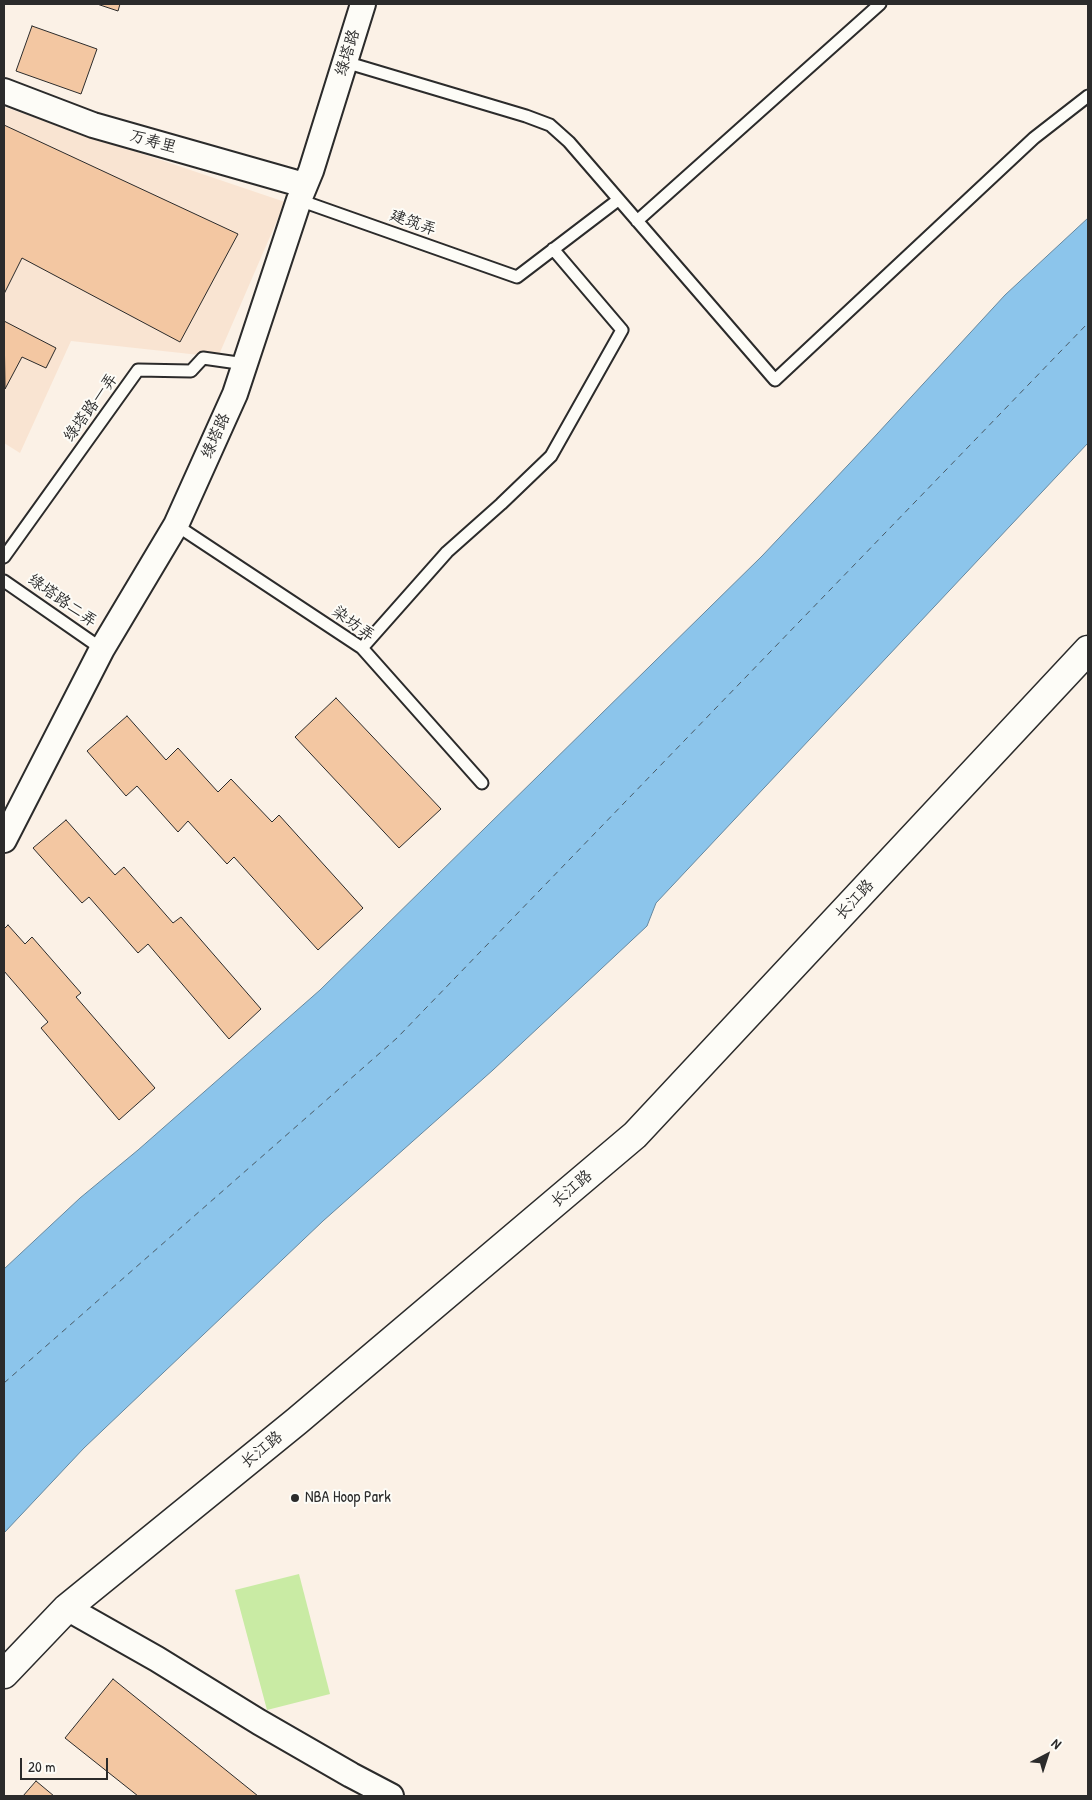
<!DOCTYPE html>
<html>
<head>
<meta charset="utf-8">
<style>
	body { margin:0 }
	#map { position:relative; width:1092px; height:1800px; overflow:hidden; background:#fbf1e6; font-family:"Patrick Hand",sans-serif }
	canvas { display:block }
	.frame { position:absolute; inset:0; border:5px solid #2b2b2b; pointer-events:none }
	.north { position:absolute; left:1022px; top:1730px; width:50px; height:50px; -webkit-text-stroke:4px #fdfcf7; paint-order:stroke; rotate:40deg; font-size:14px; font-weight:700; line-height:20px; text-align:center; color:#2b2b2b }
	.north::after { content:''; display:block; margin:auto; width:18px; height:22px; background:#2b2b2b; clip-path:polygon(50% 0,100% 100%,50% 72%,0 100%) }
	.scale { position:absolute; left:20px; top:1758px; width:88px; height:22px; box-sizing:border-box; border:2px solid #2b2b2b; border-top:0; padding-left:6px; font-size:15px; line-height:18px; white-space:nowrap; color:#2b2b2b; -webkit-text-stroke:4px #fdfcf7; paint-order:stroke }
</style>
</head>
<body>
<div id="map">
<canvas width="1092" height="1800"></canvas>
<div class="frame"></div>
<div class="north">N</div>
<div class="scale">20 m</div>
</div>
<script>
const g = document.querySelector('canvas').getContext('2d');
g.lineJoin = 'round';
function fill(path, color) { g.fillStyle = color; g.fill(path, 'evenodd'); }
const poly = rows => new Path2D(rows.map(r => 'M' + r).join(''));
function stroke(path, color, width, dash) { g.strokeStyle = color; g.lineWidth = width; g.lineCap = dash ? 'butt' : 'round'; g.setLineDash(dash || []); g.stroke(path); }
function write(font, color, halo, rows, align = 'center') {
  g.font = font + ' "Patrick Hand","LXGW WenKai TC",sans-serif'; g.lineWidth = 4; g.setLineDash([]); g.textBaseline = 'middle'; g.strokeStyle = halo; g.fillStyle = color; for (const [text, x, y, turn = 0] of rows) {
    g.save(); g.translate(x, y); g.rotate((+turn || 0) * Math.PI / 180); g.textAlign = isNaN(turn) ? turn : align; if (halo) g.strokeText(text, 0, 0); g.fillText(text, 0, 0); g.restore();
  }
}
fill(poly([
	[4,107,285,202,218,357,71,341,20,453,4,443]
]), '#f9e4d2');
fill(poly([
	[299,1574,330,1694,267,1710,235,1590]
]), '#c9eba4');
const water = poly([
	[1088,218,1088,443,656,903,647,926,493,1070,323,1221,84,1448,4,1533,4,1269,80,1198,138,1150,320,990,762,556,866,446,1005,295,1088,218]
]);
fill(water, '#8cc5eb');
stroke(water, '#65879e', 1);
stroke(poly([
	[4,1383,397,1038,1088,323]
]), '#485965', 1, [6, 5]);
const building = poly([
	[97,4,120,4,118,11,97,4],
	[32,26,97,49,81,94,16,71,32,26],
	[4,125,238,234,180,342,22,258,4,294,4,125],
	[4,321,56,348,46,368,22,357,5,389,4,321],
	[336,698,441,809,399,848,295,737,336,698],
	[127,716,166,760,178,748,218,792,231,779,272,822,279,815,363,908,318,950,234,857,227,864,188,821,178,832,137,786,126,796,87,751,127,716],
	[66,820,115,875,124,867,173,923,181,917,261,1009,229,1039,148,944,138,953,89,897,82,903,33,848,66,820],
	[8,925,25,944,32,937,81,993,76,997,155,1088,119,1120,41,1028,48,1022,4,971,4,929,8,925],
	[113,1679,258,1796,138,1796,65,1738,113,1679],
	[36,1781,54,1796,23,1796,36,1781]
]);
fill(building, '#f3c7a2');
stroke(building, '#2b2b2b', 1);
const service = poly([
	[345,62,526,116,550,125,569,142,775,380,1034,138,1088,96],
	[299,200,517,277,618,200],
	[637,221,880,4],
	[176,525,362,648,482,783],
	[4,557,138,370,191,371,203,358,245,364],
	[4,581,102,649],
	[362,648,447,552,501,504,551,456,622,330,553,249]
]);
const minor = poly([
	[4,91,93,125,304,185],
	[4,840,102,649,176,525,235,394,299,200,311,171,363,4],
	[67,1608,157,1659,259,1722,351,1775,391,1796]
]);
const tertiary = poly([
	[4,1674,67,1608,297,1421,635,1135,1088,650]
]);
stroke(service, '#2b2b2b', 15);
stroke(minor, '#2b2b2b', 28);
stroke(tertiary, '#2b2b2b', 31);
stroke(service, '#fdfcf7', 11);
stroke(minor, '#fdfcf7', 24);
stroke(tertiary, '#fdfcf7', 28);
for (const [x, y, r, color] of [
	[295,1498,5,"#2b2b2b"]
]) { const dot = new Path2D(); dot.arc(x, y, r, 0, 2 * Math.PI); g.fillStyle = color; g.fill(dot); stroke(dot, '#fdfcf7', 2); }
write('16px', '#2b2b2b', '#fdfcf7', [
	["绿塔路",348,53,-73],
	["万寿里",153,142,16],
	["建筑弄",413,223,20],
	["绿塔路一弄",91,408,-54],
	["绿塔路",216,436,-66],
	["绿塔路二弄",62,601,35],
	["染坊弄",353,624,36],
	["长江路",855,900,-47],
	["长江路",572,1189,-40],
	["长江路",262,1450,-39]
]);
write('16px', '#2b2b2b', '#fdfcf7', [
	["NBA Hoop Park",305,1498]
], 'left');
</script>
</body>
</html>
